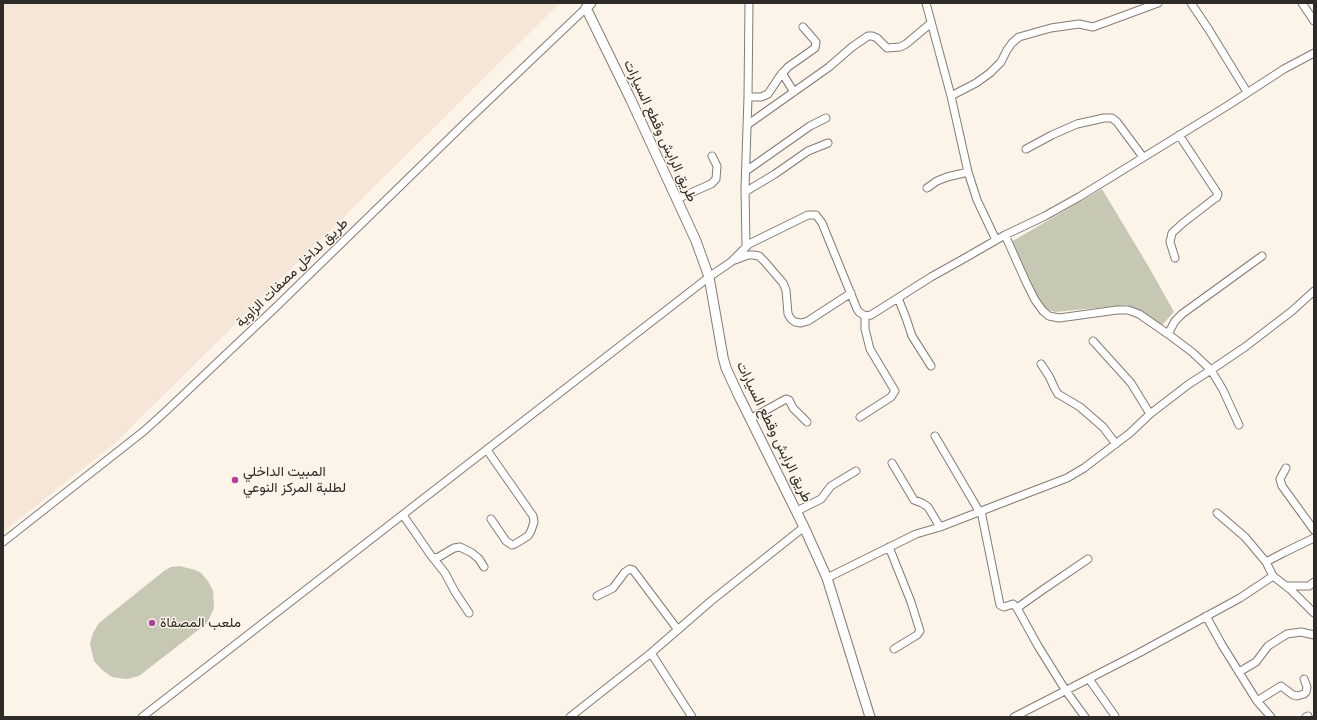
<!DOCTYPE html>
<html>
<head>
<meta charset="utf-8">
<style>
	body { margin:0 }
	#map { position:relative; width:1317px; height:720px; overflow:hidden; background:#fcf3e9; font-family:"Open Sans",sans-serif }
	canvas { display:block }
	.frame { position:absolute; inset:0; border:4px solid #2e2a27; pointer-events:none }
</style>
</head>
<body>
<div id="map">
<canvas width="1317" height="720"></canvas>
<div class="frame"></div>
</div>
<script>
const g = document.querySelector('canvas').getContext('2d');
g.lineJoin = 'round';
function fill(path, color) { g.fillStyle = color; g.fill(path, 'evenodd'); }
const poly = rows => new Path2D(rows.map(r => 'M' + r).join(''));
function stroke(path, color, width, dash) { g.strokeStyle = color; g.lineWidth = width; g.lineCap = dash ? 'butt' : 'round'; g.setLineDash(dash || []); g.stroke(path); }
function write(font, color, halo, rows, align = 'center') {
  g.font = font + ' "Open Sans",Vazirmatn,sans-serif'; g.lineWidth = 3; g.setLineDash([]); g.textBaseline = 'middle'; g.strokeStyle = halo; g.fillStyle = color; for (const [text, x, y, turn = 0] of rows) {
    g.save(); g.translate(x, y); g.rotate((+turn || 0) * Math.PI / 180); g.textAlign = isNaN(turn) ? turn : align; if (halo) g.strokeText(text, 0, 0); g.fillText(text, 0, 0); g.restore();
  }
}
fill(poly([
	[3,3,560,3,114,444,3,532]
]), '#f5e6d7');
fill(poly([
	[1102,189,1150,269,1174,312,1162,325,1127,305,1055,312,1046,309,1036,295,1011,242],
	[180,566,195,570,201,573,208,581,213,591,214,608,210,617,206,624,139,676,127,679,118,678,112,677,102,670,94,661,90,644,93,633,99,623,164,571,171,567]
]), '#c6c8b3');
const minor = poly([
	[926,3,951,96,968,172,977,200,996,240],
	[1191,3,1209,30,1247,92],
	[1302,3,1314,21],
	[782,73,794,92],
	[951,96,976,83,990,73,1001,62,1007,50,1012,43,1019,37,1051,28,1079,24,1093,27,1158,3],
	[748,97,761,97,768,94,780,76,788,67,815,48,816,42,803,27],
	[747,125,829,67,852,47,868,36,872,36,877,38,887,48,900,47,906,44,931,23],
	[1026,149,1052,135,1077,124,1104,118,1112,118,1117,122,1143,157],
	[746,171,810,126,826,118],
	[927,188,937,181,947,177,968,172],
	[745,192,775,174,808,151,828,143],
	[677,199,711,184,716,179,717,166,712,156],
	[1005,235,1026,282,1035,300,1043,311,1049,316,1059,318,1117,310,1128,310,1139,314,1168,334,1192,352,1211,370,1223,390,1239,425],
	[746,247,745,188,748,97,749,3],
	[1175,258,1170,242,1172,233,1183,223,1214,199,1217,197,1218,194,1179,135],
	[735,260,748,255,753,255,759,256,765,262,783,283,786,290,788,314,791,319,795,322,801,323,808,321,851,293],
	[898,298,906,318,912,336,931,366],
	[1168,334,1175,321,1182,314,1262,256],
	[1093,341,1131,383,1150,414],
	[1041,364,1049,376,1055,389,1058,394,1080,407,1103,427,1116,444],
	[860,417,891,397,895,391,870,349,865,329,865,316],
	[750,419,786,399,789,400,793,408,807,422],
	[935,436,979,511],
	[487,450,533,516,534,522,531,531,528,536,515,544,512,545,506,541,491,519],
	[892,463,914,500,922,503,928,507,940,527],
	[1286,468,1280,479,1282,486,1314,530],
	[797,511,821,499,831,486,856,471],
	[981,511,1000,605,1004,607,1013,604,1017,608],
	[1217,513,1245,537,1266,562],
	[403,515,432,557,437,558,454,548,460,547,472,553,479,559,484,567],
	[3,542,144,431,165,412,276,307,464,124,586,8],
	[889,547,911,602,920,631,917,635,894,649],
	[433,558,445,573,455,592,469,613],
	[1273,576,1291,590,1314,613],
	[827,578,916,534,940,527,1015,498,1067,478,1084,468,1130,433,1150,414,1189,384,1211,370,1245,347,1292,311,1314,291],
	[1286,586,1309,586,1314,582],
	[597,596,613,588,625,572,630,569,633,570,678,630],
	[1206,616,1222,645,1257,701,1271,717],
	[651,653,692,717],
	[1239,672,1256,662,1268,646,1287,634,1301,632,1314,635],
	[1089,679,1115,716],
	[1257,701,1281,686,1293,695,1297,696,1304,694,1306,692,1307,687,1304,679],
	[142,717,709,277,731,262,749,244,808,215,816,215,822,223,857,309,859,312,865,316,871,315,931,277,965,258,1005,235,1045,216,1079,197,1227,106,1284,69,1314,53],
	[570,717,651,653,711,601,804,527],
	[1014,717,1137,654,1240,598,1273,576,1266,562,1285,552,1314,538],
	[1085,717,1066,691,1038,646,1017,608,1041,591,1088,559],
	[1306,717,1308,716]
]);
const major = poly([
	[591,3,586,8,631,100,696,241,709,277,723,357,726,368,738,394,804,527,827,578,870,717]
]);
stroke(minor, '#847b73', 9);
stroke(major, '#847b73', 11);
stroke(minor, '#fff', 7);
stroke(major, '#fff', 9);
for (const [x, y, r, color] of [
	[235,480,4,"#ac41a1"],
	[152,623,4,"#ac41a1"]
]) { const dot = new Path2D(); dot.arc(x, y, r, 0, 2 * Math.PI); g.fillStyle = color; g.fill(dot); stroke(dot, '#fcf3e9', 1.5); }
write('14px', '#2e2a27', '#fcf3e9', [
	["طريق الرابش وقطع السيارات",660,131,65],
	["طريق لداخل مصفات الزاوية",292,273,-44],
	["طريق الرابش وقطع السيارات",774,432,64]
]);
write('14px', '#2e2a27', '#fcf3e9', [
	["المبيت الداخلي",243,472],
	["لطلبة المركز النوعي",243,488],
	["ملعب المصفاة",160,623]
], 'left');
</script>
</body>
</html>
